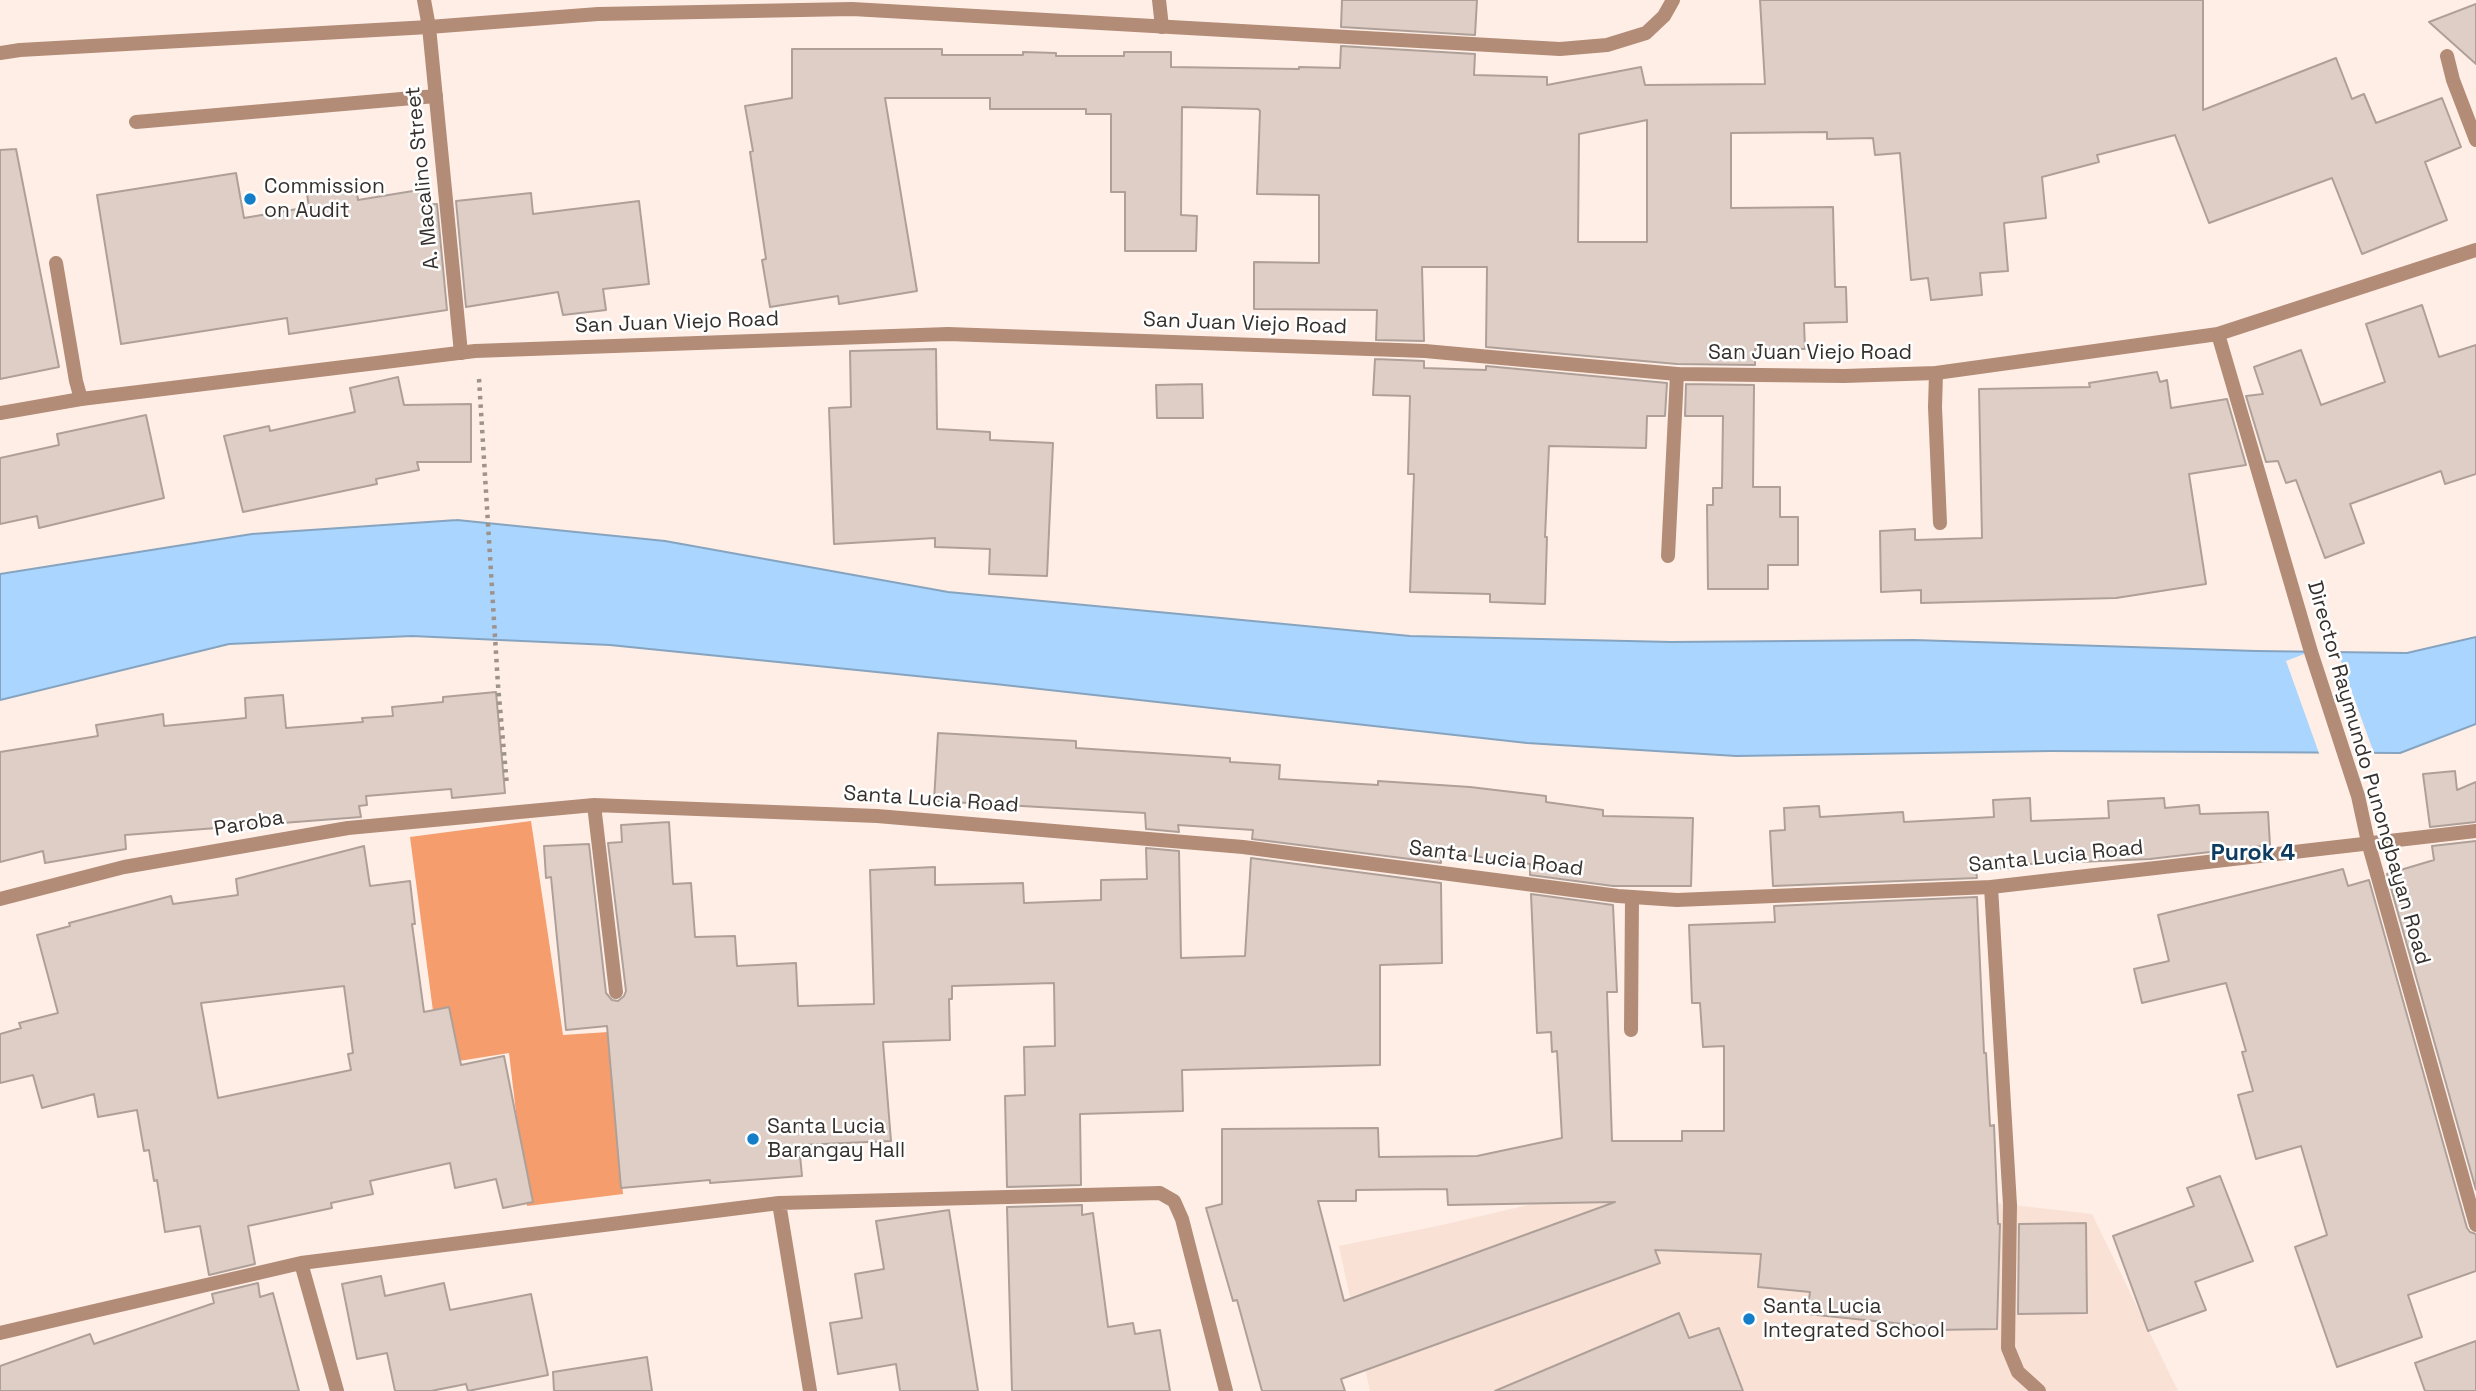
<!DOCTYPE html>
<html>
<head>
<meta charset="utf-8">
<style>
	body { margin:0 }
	canvas { display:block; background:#feeee6 }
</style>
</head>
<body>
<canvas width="2476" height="1391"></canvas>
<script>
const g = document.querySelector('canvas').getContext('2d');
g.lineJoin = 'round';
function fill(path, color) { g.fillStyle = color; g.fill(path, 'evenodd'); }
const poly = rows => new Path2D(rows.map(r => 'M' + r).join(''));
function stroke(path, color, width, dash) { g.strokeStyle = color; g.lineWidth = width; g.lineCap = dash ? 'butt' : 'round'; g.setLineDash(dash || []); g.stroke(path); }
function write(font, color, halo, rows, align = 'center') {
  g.font = font + ' "Space Grotesk",sans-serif'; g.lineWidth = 5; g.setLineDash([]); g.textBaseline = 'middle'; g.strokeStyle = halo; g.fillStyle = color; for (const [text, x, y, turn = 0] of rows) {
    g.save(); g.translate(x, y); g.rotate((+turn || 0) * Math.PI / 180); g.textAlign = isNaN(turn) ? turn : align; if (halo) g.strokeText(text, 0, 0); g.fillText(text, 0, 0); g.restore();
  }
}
fill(poly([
	[1666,1173,1741,1174,2092,1214,2178,1391,1370,1391,1339,1246,1442,1225]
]), '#f9e1d5');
fill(poly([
	[531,821,563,1035,608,1032,623,1194,527,1206,509,1053,440,1064,410,837]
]), '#f59d6d');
const water = poly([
	[457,520,665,541,948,592,1410,636,1671,642,1914,640,2256,651,2407,653,2476,637,2476,724,2400,753,2051,751,1736,756,1527,743,995,684,610,645,412,636,229,644,0,700,0,574,252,534,457,520]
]);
fill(water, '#a9d5fe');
stroke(water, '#86a4bf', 2);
fill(poly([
	[2320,648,2336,648,2375,756,2320,756,2286,661]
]), '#feeee6');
const building = poly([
	[1342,0,1477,0,1475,35,1341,27,1342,0],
	[1760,0,2203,0,2203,110,2336,58,2352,99,2364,94,2376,123,2442,98,2461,147,2425,162,2447,220,2362,254,2332,178,2209,223,2175,135,2097,155,2099,162,2042,177,2046,218,2004,223,2008,271,1980,273,1982,295,1931,300,1928,278,1911,280,1900,153,1875,155,1873,138,1827,139,1827,132,1731,133,1731,208,1833,207,1835,287,1846,287,1847,322,1804,323,1805,349,1755,349,1755,365,1677,364,1486,347,1487,267,1422,267,1424,341,1376,340,1377,310,1254,309,1254,262,1319,263,1319,195,1257,194,1260,111,1258,109,1182,107,1181,215,1197,216,1196,251,1125,251,1125,192,1111,192,1111,114,1086,114,1086,109,990,109,990,98,885,98,917,291,839,304,838,296,770,307,762,260,766,259,750,152,753,151,745,106,792,98,792,49,942,49,942,55,1023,55,1023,52,1056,53,1056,56,1124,56,1124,52,1171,52,1171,67,1299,69,1299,67,1340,68,1341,46,1475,54,1474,75,1547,77,1547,85,1641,67,1645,85,1765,84,1760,0],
	[1647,120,1647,242,1578,242,1579,134,1647,120],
	[2476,4,2476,64,2429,22,2476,4],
	[16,149,59,367,0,379,0,150,16,149],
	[236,173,244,218,309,207,307,194,356,186,358,200,419,190,422,205,437,204,447,310,289,334,287,318,121,344,97,195,236,173],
	[531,193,533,214,639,201,649,284,603,289,606,310,563,315,558,292,466,307,456,201,531,193],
	[2422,305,2439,357,2476,345,2476,474,2445,484,2441,471,2350,504,2364,543,2325,558,2296,480,2286,483,2278,461,2266,462,2246,396,2263,394,2254,367,2301,350,2321,405,2385,382,2366,324,2422,305],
	[936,349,937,429,990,432,990,440,1053,443,1047,576,989,574,990,549,935,547,935,538,834,544,829,408,851,407,850,351,936,349],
	[1375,359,1424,361,1424,368,1486,370,1486,366,1667,383,1665,416,1647,416,1646,448,1549,446,1545,537,1547,537,1545,604,1490,602,1490,594,1410,592,1414,474,1408,474,1410,396,1373,395,1375,359],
	[2157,372,2160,382,2167,380,2171,408,2227,399,2246,465,2189,474,2206,584,2116,598,1921,603,1921,590,1881,592,1880,531,1915,529,1915,540,1982,538,1979,389,2090,387,2089,383,2157,372],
	[398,377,404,405,471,404,471,462,417,462,419,470,376,479,377,484,243,512,224,436,269,426,270,431,355,412,350,388,398,377],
	[1202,384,1203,418,1157,418,1156,385,1202,384],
	[1686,384,1754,385,1753,487,1780,487,1780,517,1798,517,1798,565,1768,565,1768,589,1708,589,1707,505,1713,505,1713,488,1722,488,1723,416,1685,416,1686,384],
	[146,415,164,498,39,528,37,516,0,524,0,458,59,445,57,434,146,415],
	[496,692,505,793,452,798,451,789,366,796,367,805,359,806,361,817,125,835,126,849,45,863,43,851,0,862,0,752,98,736,96,725,163,714,164,726,246,718,245,698,283,695,286,728,363,722,362,718,393,716,392,707,443,702,443,697,496,692],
	[938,733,1076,741,1076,748,1230,758,1230,762,1280,765,1279,779,1378,785,1378,781,1470,787,1546,796,1546,802,1603,810,1603,816,1693,818,1691,886,1613,886,1530,875,1530,864,1441,852,1441,863,1252,839,1253,830,1178,825,1179,832,1146,829,1145,813,934,801,938,733],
	[2455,771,2457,790,2476,782,2476,822,2430,827,2423,774,2455,771],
	[2030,798,2031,821,2109,818,2108,801,2164,798,2165,808,2199,805,2200,814,2268,812,2270,845,2150,859,2029,864,2029,867,1976,870,1977,878,1773,886,1770,831,1785,830,1784,808,1819,806,1820,817,1903,812,1904,822,1994,817,1993,800,2030,798],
	[669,822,673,884,691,883,695,937,735,936,737,966,796,963,798,1006,874,1004,870,870,935,867,935,885,1023,883,1024,903,1101,900,1101,880,1147,879,1146,848,1179,851,1181,958,1245,956,1251,858,1441,883,1442,963,1380,965,1380,1065,1182,1070,1183,1111,1080,1114,1081,1185,1007,1187,1005,1096,1025,1095,1024,1047,1055,1046,1054,983,952,986,952,999,949,999,950,1040,883,1042,891,1141,799,1145,802,1176,710,1183,710,1180,621,1188,607,1026,566,1030,551,877,546,878,544,846,589,844,606,993,612,1000,618,1001,624,996,626,991,608,843,622,842,621,825,669,822],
	[2476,841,2476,1190,2387,874,2434,860,2432,846,2476,841],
	[364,846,370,886,410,881,415,924,412,924,424,1012,449,1007,461,1065,504,1056,533,1202,503,1208,496,1179,455,1188,450,1163,370,1181,373,1194,331,1203,332,1208,248,1226,255,1264,209,1275,200,1226,165,1232,157,1180,154,1181,149,1150,144,1151,137,1110,98,1117,94,1094,42,1108,33,1075,0,1083,0,1034,21,1028,19,1023,58,1013,37,935,70,926,69,923,171,896,173,904,238,895,236,879,364,846],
	[344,986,353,1053,348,1054,351,1070,218,1098,201,1003,344,986],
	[2343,869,2348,886,2369,880,2467,1228,2470,1232,2476,1234,2476,1271,2408,1295,2422,1337,2337,1367,2295,1247,2327,1235,2301,1146,2256,1159,2238,1095,2253,1091,2242,1052,2246,1051,2226,983,2142,1003,2134,969,2169,961,2158,915,2343,869],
	[1531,894,1613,905,1617,992,1607,992,1612,1141,1682,1141,1682,1131,1724,1131,1724,1046,1703,1047,1700,1003,1692,1003,1689,925,1775,922,1774,906,1977,897,1984,1053,1986,1053,1990,1126,1994,1125,1998,1224,2000,1224,1997,1329,1933,1330,1933,1327,1807,1314,1810,1292,1758,1287,1761,1254,1655,1250,1660,1263,1341,1379,1345,1391,1262,1391,1237,1300,1233,1301,1206,1208,1222,1204,1222,1129,1378,1128,1379,1157,1477,1156,1562,1138,1557,1051,1552,1052,1551,1032,1537,1033,1531,894],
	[1447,1189,1448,1205,1615,1202,1344,1301,1318,1201,1356,1201,1356,1190,1447,1189],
	[2220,1176,2253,1261,2195,1282,2206,1310,2148,1331,2113,1236,2194,1206,2187,1188,2220,1176],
	[1082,1205,1082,1215,1093,1213,1108,1327,1133,1323,1135,1334,1160,1330,1170,1391,1012,1391,1007,1207,1082,1205],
	[949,1210,978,1391,900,1391,896,1364,838,1374,830,1323,862,1318,855,1274,884,1269,876,1221,949,1210],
	[2086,1223,2087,1313,2018,1314,2019,1224,2086,1223],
	[381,1276,385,1296,444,1283,450,1310,531,1294,548,1375,468,1391,466,1384,431,1391,395,1391,387,1353,357,1359,342,1284,381,1276],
	[258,1283,260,1297,273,1293,299,1391,0,1391,0,1366,90,1334,94,1344,214,1303,212,1294,258,1283],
	[1679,1313,1689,1338,1719,1328,1743,1391,1495,1391,1679,1313],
	[2476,1341,2476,1391,2425,1391,2415,1363,2476,1341],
	[647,1357,652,1391,554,1391,553,1372,647,1357]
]);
fill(building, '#decec6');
stroke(building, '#aea098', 2);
stroke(poly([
	[479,379,498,685,507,786]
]), '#9d928c', 4.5, [3.5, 5]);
stroke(poly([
	[1159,0,1162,27],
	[0,53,20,50,429,27,424,0],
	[136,122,436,96],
	[56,263,76,381,81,399],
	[1991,887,2010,1205,2008,1348,2018,1372,2039,1391],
	[1631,1030,1632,898]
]), '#b38c78', 14);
stroke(poly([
	[2447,56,2453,80,2476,140],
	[461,353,429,27,598,14,852,9,1560,49,1607,45,1646,33,1664,16,1673,0],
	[1936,373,1935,407,1940,523],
	[1668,556,1677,374],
	[594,805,616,992],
	[0,899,124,867,348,828,594,805,877,816,1243,847,1618,896,1677,900,1991,887,2476,831],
	[779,1203,810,1391],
	[301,1263,337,1391],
	[0,1333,301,1263,779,1203,1160,1193,1174,1201,1182,1219,1226,1391]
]), '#b38c78', 14);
stroke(poly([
	[2218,334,2311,652,2358,796,2368,842,2476,1225],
	[0,413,81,399,475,351,948,334,1425,351,1677,374,1844,376,1936,373,2218,334,2476,250]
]), '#b38c78', 14);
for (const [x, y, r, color] of [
	[250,199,7,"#147ec8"],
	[753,1139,7,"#147ec8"],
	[1749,1319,7,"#147ec8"]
]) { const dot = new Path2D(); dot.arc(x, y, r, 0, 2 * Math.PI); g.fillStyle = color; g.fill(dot); stroke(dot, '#fff', 2.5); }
write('21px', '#36302d', '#fff', [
	["A. Macalino Street",423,178,-96],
	["San Juan Viejo Road",677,323,-2],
	["San Juan Viejo Road",1245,324,2],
	["San Juan Viejo Road",1810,353],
	["Director Raymundo Punongbayan Road",2368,773,74],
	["Santa Lucia Road",931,800,4],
	["Paroba",249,824,-10],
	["Santa Lucia Road",2056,857,-6],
	["Santa Lucia Road",1496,859,7]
]);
write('21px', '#36302d', '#fff', [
	["Commission",264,187],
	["on Audit",264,211],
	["Santa Lucia",767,1127],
	["Barangay Hall",767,1151],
	["Santa Lucia",1763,1307],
	["Integrated School",1763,1331]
], 'left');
write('bold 23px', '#0d3c60', '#fff', [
	["Purok 4",2253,854]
]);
</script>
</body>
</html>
